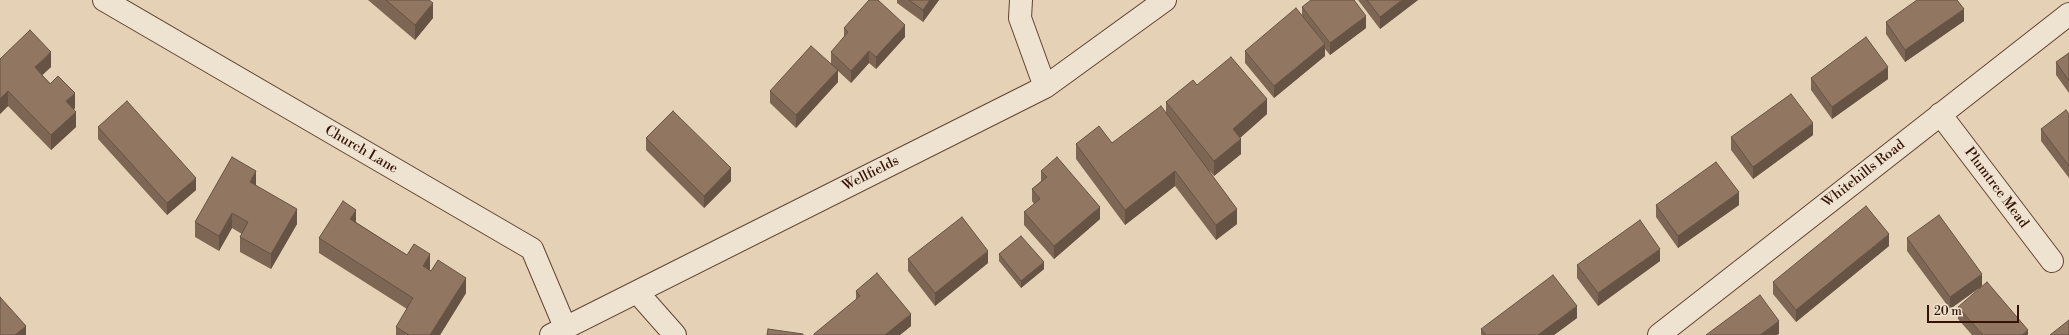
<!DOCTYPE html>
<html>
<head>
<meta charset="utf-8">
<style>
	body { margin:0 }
	#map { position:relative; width:2069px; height:335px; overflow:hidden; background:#e5d2b6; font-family:"Libre Bodoni",serif }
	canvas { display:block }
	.scale { position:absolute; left:1927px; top:305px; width:92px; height:18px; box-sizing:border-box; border:2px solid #361405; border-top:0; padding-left:5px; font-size:12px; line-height:14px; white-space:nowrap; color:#361405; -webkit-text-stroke:3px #eee2d0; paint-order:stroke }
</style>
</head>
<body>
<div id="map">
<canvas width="2069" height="335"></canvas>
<div class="scale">20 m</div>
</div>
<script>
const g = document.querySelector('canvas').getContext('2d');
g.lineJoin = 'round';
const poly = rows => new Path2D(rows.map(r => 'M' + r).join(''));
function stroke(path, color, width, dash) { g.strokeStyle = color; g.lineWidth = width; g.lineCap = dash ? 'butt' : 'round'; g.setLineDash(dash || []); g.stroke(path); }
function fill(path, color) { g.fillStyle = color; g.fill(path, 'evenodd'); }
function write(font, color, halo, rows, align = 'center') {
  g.font = font + ' "Libre Bodoni",serif'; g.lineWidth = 3; g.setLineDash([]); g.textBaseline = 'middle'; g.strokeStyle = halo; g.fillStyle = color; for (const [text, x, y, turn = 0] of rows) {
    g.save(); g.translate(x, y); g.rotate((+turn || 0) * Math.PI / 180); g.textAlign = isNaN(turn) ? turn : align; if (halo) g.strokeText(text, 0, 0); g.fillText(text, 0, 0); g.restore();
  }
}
const minor = poly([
	[104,0,532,249,565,327],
	[1021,0,1020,18,1045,87],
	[1940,114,2052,261],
	[637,292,675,335],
	[551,335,1045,87,1165,0],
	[1659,335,2069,14]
]);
stroke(minor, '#624431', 24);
stroke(minor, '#eee2d0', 22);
fill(poly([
	[368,0,429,0,433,18,415,40],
	[897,0,939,0,923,22,897,3],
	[1358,0,1418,0,1380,29],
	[1302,7,1366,28,1330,55,1325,49,1325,56,1274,98,1245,63,1245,51,1302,16],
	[1964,21,1905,62,1886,34,1886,22],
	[844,28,905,37,876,69,869,63,851,83,838,71,838,82,796,128,770,103,770,91,831,63,831,52,844,38],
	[2069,53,2069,93,2056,75,2056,62],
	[0,59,51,67,42,75,75,108,74,109,76,127,51,150,8,106,0,114],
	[1811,78,1888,79,1832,119,1811,90],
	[1197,85,1267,114,1240,138,1241,154,1214,176,1209,170,1237,224,1216,240,1175,186,1125,225,1076,159,1076,144,1112,143,1166,112,1166,102],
	[2069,114,2069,178,2041,141,2041,129],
	[98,127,196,190,167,215,98,139],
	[1813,135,1753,179,1731,150,1731,137],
	[646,138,731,181,704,208,646,150],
	[1041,171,1100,219,1054,259,1024,225,1024,212,1034,204,1032,201,1032,189,1041,181],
	[256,185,297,224,271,269,240,252,240,237,242,234,232,228,219,251,195,237,195,222],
	[1656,205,1739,205,1678,248,1656,217],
	[356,222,407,255,430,269,430,270,466,293,440,335,396,335,396,327,407,309,319,253,319,238],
	[1907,238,1982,286,1950,309,1907,251],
	[1889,246,1796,322,1773,294,1773,282],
	[999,254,1044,269,1021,288,999,261],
	[908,259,988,263,935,306,908,271],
	[1660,261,1598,306,1577,278,1577,265],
	[856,291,911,326,900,335,814,335,814,334,856,300],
	[1958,307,2028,335,1972,335,1958,319],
	[1577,318,1554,335,1481,335,1481,329]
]), '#7d6653');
fill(poly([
	[930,0,939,0,923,22,923,10],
	[1402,0,1418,0,1380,29,1380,17],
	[433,3,433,18,415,40,415,25],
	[1964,9,1964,21,1905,62,1905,50],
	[1366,16,1366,28,1330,55,1330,43],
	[905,25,905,37,876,69,876,57],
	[1325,44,1325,56,1274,98,1274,86],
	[869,51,869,63,851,83,851,71],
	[51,52,51,67,35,82,35,67],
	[1888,67,1888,79,1832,119,1832,107],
	[838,70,838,82,796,128,796,115],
	[8,91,8,106,0,114,0,99],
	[75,93,75,108,66,116,66,101],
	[1267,99,1267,114,1233,144,1233,129],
	[76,112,76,127,51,150,51,135],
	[1813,123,1813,135,1753,179,1753,167],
	[1241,139,1241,154,1214,176,1214,161],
	[731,168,731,181,704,208,704,196],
	[256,171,256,186,250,182],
	[1175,171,1175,186,1125,225,1125,210],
	[196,178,196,190,167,215,167,203],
	[1739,192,1739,205,1678,248,1678,236],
	[1100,207,1100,219,1054,259,1054,246],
	[297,209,297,224,271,269,271,254],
	[1237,209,1237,224,1216,240,1216,225],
	[356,210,356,225,350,219],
	[232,213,232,228,219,251,219,236],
	[1889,234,1889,246,1796,322,1796,310],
	[1660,249,1660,261,1598,306,1598,293],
	[988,251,988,263,935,306,935,293],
	[430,254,430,269,423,281,423,266],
	[1044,262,1044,269,1021,288,1021,281],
	[1982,274,1982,286,1950,309,1950,297],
	[466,278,466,293,440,335,430,335],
	[1577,306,1577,318,1554,335,1538,335],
	[911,314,911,326,900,335,885,335],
	[1779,321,1779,334,1777,335,1760,335],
	[26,326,26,335,15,335],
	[2028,330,2028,335,2022,335]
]), '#665344');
const building = poly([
	[386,0,429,0,433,3,415,25,386,0],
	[869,0,878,0,905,25,876,57,869,51,851,71,831,52,848,32,844,28,869,0],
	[909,0,930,0,923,10,909,0],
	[1311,0,1354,0,1366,16,1330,43,1302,7,1311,0],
	[1367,0,1402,0,1380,17,1367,0],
	[1917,0,1957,0,1964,9,1905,50,1886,22,1917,0],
	[1296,8,1325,44,1274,86,1245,51,1296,8],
	[30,30,51,52,35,67,50,84,58,76,75,93,66,101,76,112,51,135,8,91,0,99,0,59,30,30],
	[1866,37,1888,67,1832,107,1811,78,1866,37],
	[811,46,838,70,796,115,770,91,811,46],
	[2069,53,2069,81,2056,62,2069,53],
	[1231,57,1267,99,1233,129,1241,139,1214,161,1166,102,1193,80,1197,85,1231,57],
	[1791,94,1813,123,1753,167,1731,137,1791,94],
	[127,101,196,178,167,203,98,127,127,101],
	[1161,106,1237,209,1216,225,1175,171,1125,210,1076,144,1099,126,1112,143,1161,106],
	[2066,110,2069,114,2069,166,2041,129,2066,110],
	[673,111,731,168,704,196,646,138,673,111],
	[232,157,256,171,250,182,297,209,271,254,240,237,248,222,232,213,219,236,195,222,232,157],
	[1057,157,1100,207,1054,246,1024,212,1040,199,1032,189,1047,177,1041,171,1057,157],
	[1716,162,1739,192,1678,236,1656,205,1716,162],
	[343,201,356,210,350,219,407,255,414,244,430,254,423,266,431,271,438,260,466,278,430,335,409,335,396,327,413,298,319,238,343,201],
	[1866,206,1889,234,1796,310,1773,282,1866,206],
	[1939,215,1982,274,1950,297,1907,238,1939,215],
	[962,217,988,251,935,293,908,259,962,217],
	[1640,220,1660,249,1598,293,1577,265,1640,220],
	[1021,236,1044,262,1021,281,999,254,1021,236],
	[877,273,911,314,885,335,814,335,814,334,860,296,856,291,877,273],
	[1553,275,1577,306,1538,335,1486,335,1481,329,1553,275],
	[1987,282,2028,330,2022,335,1983,335,1958,307,1987,282],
	[1760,295,1779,321,1760,335,1706,335,1760,295],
	[0,297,26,326,15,335,0,335,0,297],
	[2069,320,2069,335,2050,335,2069,320],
	[768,329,803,334,803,335,767,335,768,329]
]);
fill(building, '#917761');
stroke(building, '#665344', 1);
write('14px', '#361405', '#eee2d0', [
	["Church Lane",361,150,30],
	["Wellfields",871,174,-27],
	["Whitehills Road",1864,174,-38],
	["Plumtree Mead",1996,188,53]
]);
</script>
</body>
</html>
